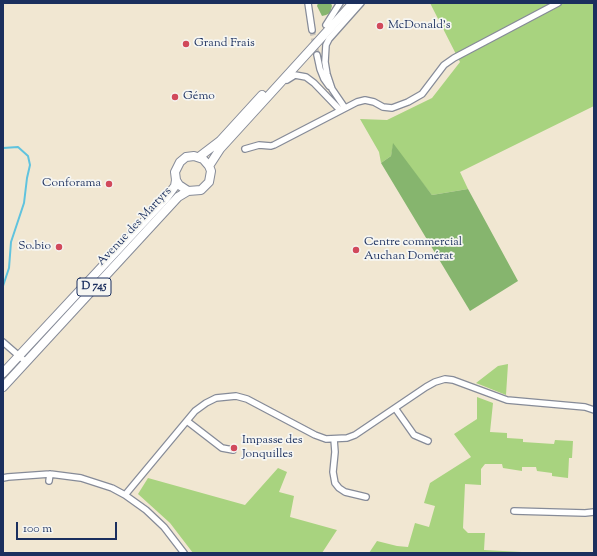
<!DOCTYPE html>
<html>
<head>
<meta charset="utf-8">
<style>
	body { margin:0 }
	#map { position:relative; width:597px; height:556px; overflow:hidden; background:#f1e7d2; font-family:"Sorts Mill Goudy",serif }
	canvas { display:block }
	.frame { position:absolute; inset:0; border:4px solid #1b2f5e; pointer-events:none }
	.scale { position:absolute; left:16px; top:522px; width:101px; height:18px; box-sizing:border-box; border:2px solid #1b2f5e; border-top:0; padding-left:5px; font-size:12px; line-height:14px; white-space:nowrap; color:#1b2f5e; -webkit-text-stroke:3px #f6f6f2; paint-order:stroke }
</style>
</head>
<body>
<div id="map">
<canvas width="597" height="556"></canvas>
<div class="frame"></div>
<div class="scale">100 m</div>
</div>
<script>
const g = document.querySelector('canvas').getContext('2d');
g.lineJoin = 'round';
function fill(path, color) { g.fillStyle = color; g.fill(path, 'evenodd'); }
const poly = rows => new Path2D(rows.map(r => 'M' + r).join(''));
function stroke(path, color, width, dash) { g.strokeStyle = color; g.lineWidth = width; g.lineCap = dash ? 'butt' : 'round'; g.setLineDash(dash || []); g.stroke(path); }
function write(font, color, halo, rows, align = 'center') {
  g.font = font + ' "Sorts Mill Goudy",serif'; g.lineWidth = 3.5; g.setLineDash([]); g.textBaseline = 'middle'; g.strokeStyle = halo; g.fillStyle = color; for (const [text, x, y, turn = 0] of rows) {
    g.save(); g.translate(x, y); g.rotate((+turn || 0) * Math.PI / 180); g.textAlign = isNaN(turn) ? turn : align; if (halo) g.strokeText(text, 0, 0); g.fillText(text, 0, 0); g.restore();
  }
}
fill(poly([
	[430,3,594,3,594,106,460,172,468,189,432,195,393,146,391,156,381,163,379,152,360,119,387,120,432,98,460,62],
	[508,364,506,395,476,383,498,366],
	[477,397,493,403,490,432,507,433,507,438,523,439,523,442,554,444,555,440,573,441,572,458,569,458,568,478,552,476,552,473,537,471,536,467,522,467,522,471,503,468,502,464,485,464,481,469,481,485,465,484,463,528,468,533,485,533,484,550,541,553,369,553,377,541,397,546,408,547,415,523,429,527,435,506,424,503,430,483,471,457,454,434,477,419],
	[278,468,287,472,279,492,294,496,290,517,337,530,322,553,193,553,170,523,138,494,148,478,245,505]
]), '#a8d37f');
fill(poly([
	[318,3,331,3,332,6,330,13,326,15,322,16,317,6],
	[393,143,432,195,468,189,518,281,470,311,381,163,391,156]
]), '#86b56e');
stroke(poly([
	[3,148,18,147,28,156,30,165,27,178,24,203,11,242,9,268,3,286]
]), '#60c3de', 2);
stroke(poly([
	[312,30,317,55]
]), '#c6c2bb', 5.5, [5.5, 3]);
const street = poly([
	[308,3,312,30],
	[326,25,340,3],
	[317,55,320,69,324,79,329,86],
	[287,80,295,75,306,77,314,83,340,110],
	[345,108,332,89,327,74,325,62,326,45,329,39,361,3],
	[245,149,259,145,271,146,274,145,357,102,365,100,374,102,383,107,392,108,408,102,422,94,444,65,454,58,558,3],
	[3,342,26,362],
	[395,408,414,435,428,441],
	[187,421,222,448,233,450],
	[334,439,335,452,333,472,335,483,339,488,345,492,366,497],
	[3,478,8,477,50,474,81,478,112,488,125,495,146,510,164,527,184,553],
	[49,481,50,474],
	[125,495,195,411,206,403,216,398,236,396,247,399,315,435,326,439,347,438,355,435,426,387,435,382,445,379,453,380,507,400,585,407,594,410],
	[514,511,585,513,594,512]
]);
const primary = poly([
	[199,157,220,141,262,95],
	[209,166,220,149,353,3],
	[3,373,166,198,175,186,176,180,175,172,180,162,186,157,194,156,203,159,209,166,211,171,209,182,201,190,188,191,179,185,176,180],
	[3,387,178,197,188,191]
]);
stroke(street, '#868b98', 8);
stroke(primary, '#868b98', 10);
stroke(street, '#fff', 5.5);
stroke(primary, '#fff', 8);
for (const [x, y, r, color] of [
	[380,26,4,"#d1495b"],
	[186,44,4,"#d1495b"],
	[175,97,4,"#d1495b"],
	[109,184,4,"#d1495b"],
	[59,247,4,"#d1495b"],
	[356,250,4,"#d1495b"],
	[234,448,4,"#d1495b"]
]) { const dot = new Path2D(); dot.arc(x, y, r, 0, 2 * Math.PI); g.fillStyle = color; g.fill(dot); stroke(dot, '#f6f6f2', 1.5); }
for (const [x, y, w] of [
	[94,287,34]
]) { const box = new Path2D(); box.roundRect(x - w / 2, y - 9, w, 18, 3); g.fillStyle = '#f6f6f2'; g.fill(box); stroke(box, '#1b2f5e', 1); }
write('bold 11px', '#1b2f5e', null, [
	["D 745",94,287]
]);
write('12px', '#1b2f5e', '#f6f6f2', [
	["McDonald's",388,26],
	["Grand Frais",194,44],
	["Gémo",183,97],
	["Conforama",101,184,"right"],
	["Centre commercial",364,243],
	["Auchan Domérat",364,257],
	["So.bio",51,247,"right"],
	["Impasse des",242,441],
	["Jonquilles",242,455]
], 'left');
write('12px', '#1b2f5e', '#f6f6f2', [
	["Avenue des Martyrs",135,227,-47]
]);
</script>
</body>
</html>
